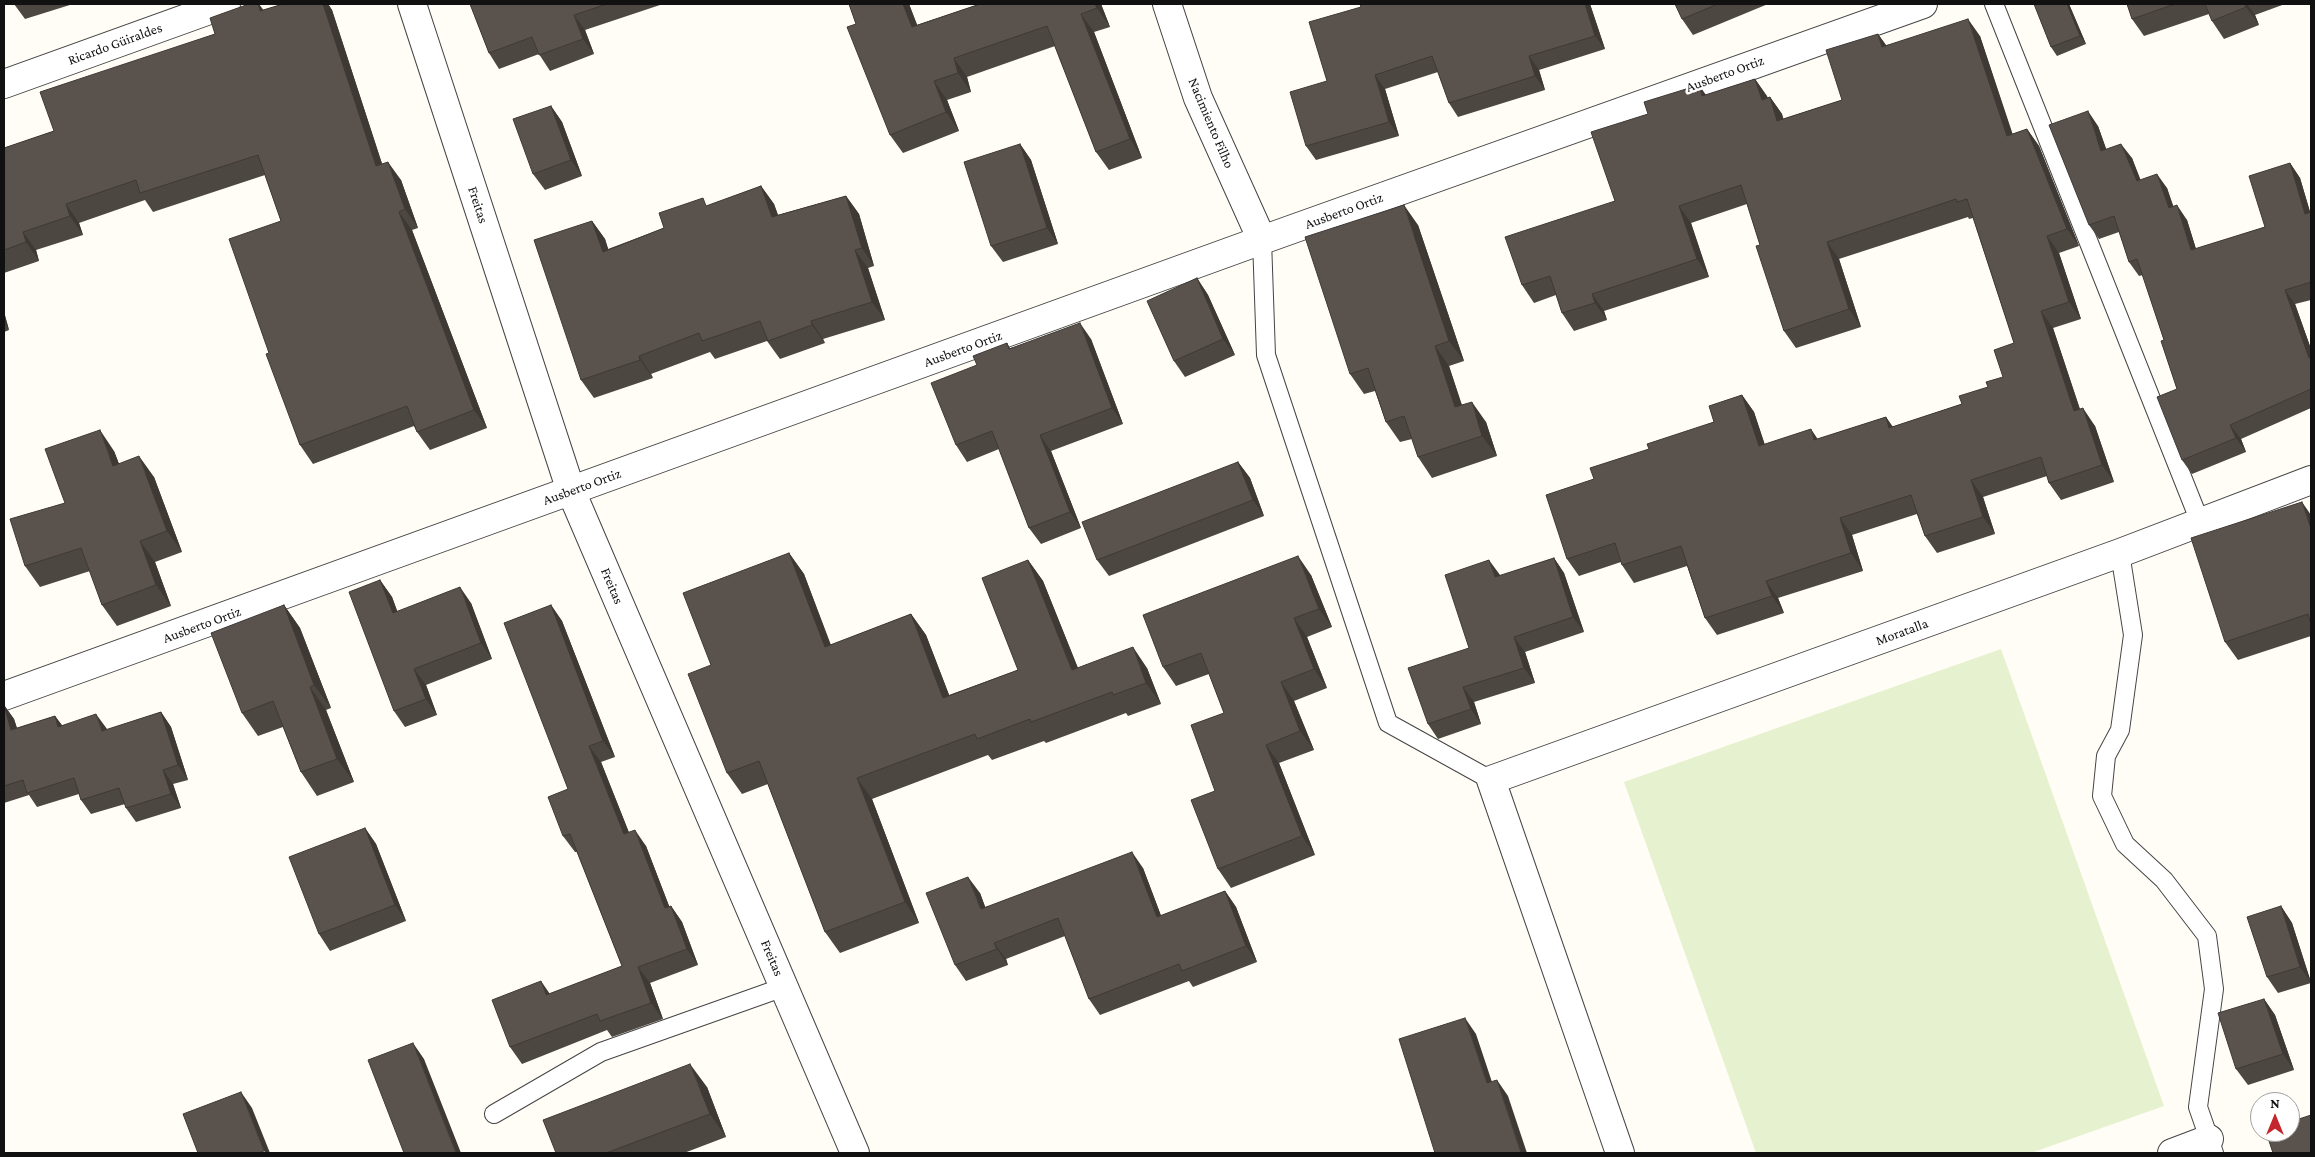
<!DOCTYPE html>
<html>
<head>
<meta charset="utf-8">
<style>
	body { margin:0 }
	#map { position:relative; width:2315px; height:1157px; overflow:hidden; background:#fffdf5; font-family:"Crimson Pro",serif }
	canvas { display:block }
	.frame { position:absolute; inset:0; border:5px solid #111; pointer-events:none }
	.north { position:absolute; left:2250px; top:1092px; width:50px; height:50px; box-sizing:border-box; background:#fff; border:1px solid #a0a0a0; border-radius:50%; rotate:0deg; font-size:14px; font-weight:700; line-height:20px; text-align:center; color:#111 }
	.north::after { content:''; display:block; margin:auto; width:18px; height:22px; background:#c4262e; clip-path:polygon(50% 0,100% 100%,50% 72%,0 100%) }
</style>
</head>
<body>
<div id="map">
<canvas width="2315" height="1157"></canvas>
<div class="frame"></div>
<div class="north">N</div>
</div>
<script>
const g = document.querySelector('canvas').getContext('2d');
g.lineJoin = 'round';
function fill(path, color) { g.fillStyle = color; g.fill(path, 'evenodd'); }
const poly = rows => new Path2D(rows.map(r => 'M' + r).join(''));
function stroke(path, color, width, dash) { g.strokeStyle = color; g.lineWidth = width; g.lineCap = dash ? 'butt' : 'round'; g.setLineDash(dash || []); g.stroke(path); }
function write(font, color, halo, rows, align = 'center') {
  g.font = font + ' "Crimson Pro",serif'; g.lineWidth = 5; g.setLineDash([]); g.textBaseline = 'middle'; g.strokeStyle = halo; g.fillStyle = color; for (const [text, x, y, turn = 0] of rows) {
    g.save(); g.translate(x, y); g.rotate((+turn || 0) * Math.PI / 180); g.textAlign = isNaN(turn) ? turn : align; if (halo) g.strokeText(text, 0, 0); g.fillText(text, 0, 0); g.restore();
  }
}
fill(poly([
	[2001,649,2164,1106,2031,1153,1756,1153,1624,782]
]), '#e6f2cf');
const service = poly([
	[1994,4,2200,522],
	[1262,240,1266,355,1388,723,1491,780],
	[2120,553,2133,635,2120,730,2106,756,2102,796,2125,844,2164,880,2207,936,2214,989,2198,1107,2214,1153],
	[494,1114,601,1052,784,987]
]);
const minor = poly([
	[412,4,571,491,855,1153],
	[1167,4,1198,98,1262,240],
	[4,84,226,4],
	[4,696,1262,240,1923,4],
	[1620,1153,1491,780,2120,553,2311,480],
	[2172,1153,2209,1139]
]);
stroke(service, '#444', 20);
stroke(minor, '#444', 30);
stroke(service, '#fff', 18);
stroke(minor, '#fff', 28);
fill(poly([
	[14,4,73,4,25,19],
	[283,4,328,4,332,10,382,164,401,180,418,228,412,230,487,428,430,450,417,432,414,426,313,464,300,445,269,353,281,221,265,175,153,212,145,200,79,223,83,235,36,250,39,261,4,273,4,148,54,131,215,34,263,10],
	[470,4,663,4,585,30,594,54,550,71,539,54,499,69,489,53],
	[849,4,909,4,917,25,980,4,1101,4,1110,27,1094,32,1142,158,1109,170,1096,152,1055,46,967,77,971,92,947,100,959,131,903,153,890,135,856,24],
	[1590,4,1605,49,1539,70,1545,90,1458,117,1449,103,1438,72,1385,89,1399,136,1316,160,1306,146,1327,81],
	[1675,4,1768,4,1693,35,1682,19],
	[2034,4,2069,4,2086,44,2057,56,2051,47],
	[2127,4,2285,4,2255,15,2259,25,2224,39,2212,21,2209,14,2144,36,2132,19],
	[1878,34,1886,45,1980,36,2012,134,2027,129,2039,146,2079,246,2059,253,2081,319,2053,328,2080,409,2095,426,2114,482,2061,500,2049,483,2047,476,1983,497,1995,534,1937,553,1925,536,1917,514,1852,535,1863,571,1778,598,1784,613,1717,635,1705,618,1687,566,1634,583,1622,565,1621,562,1579,576,1567,559,1594,479,1649,449,1714,422,1742,395,1754,412,1765,445,1818,439,1886,417,1892,427,1962,404,2003,377,2014,343,1973,218,1969,219,1968,217,1839,259,1861,327,1796,348,1784,331,1760,245,1747,204,1691,223,1709,277,1604,311,1607,320,1574,331,1562,313,1556,295,1534,303,1522,285,1615,201,1706,95,1755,79,1768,98,1770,97,1782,114,1783,119,1842,100],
	[551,106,562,122,582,176,545,190,533,174],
	[2098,126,2106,149,2132,158,2140,180,2167,188,2173,207,2187,220,2196,249,2265,227,2290,163,2300,178,2310,212,2311,212,2311,300,2295,304,2311,349,2311,408,2241,439,2246,452,2192,474,2182,460,2177,389,2164,340,2143,275,2139,276,2129,262,2119,232,2099,239,2089,225],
	[1020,144,1031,160,1058,244,1003,262,991,246],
	[761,186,774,204,778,215,846,196,859,214,874,266,868,268,885,320,823,339,825,343,780,359,767,341,715,359,710,352,651,374,653,378,594,398,581,380,592,221,605,239,608,249,664,228,708,206],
	[1418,225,1464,361,1449,366,1462,405,1486,422,1497,456,1432,478,1418,457,1412,439,1400,442,1386,422,1375,391,1364,394,1350,374],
	[1197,278,1208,295,1235,355,1185,377,1174,361],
	[4,312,9,330,4,332],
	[1091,339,1123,424,1051,451,1081,528,1041,544,1029,528,999,449,967,462,956,445,977,365,1007,343,1010,348],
	[114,451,119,464,154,477,182,552,155,562,171,606,117,626,102,605,90,571,40,587,25,566,65,503],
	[1238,462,1250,478,1264,516,1109,576,1097,560],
	[2311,515,2311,636,2238,660,2225,642],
	[789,553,804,574,831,645,911,614,926,635,949,695,1018,670,1028,560,1043,581,1078,668,1147,668,1161,704,1128,716,1126,713,1046,743,1044,741,992,760,988,755,872,799,919,923,840,953,825,932,768,784,742,794,727,773,711,665],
	[1554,558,1564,573,1584,632,1525,652,1535,683,1474,702,1481,724,1438,739,1428,724,1469,648,1500,576],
	[1311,575,1332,627,1307,637,1327,688,1294,701,1314,750,1279,763,1315,855,1231,888,1218,869,1224,713,1209,674,1176,686,1163,667],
	[380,580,392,597,397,611,471,603,492,659,426,685,437,715,405,727,394,711],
	[284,605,300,628,331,708,326,710,354,782,317,796,301,772,283,727,258,736,242,713],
	[551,605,562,621,615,757,601,762,629,833,646,846,669,906,671,906,682,922,698,965,650,983,663,1019,612,1037,607,1030,522,1064,510,1047,550,994,622,966,577,852,575,852,563,836,568,789],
	[4,705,14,719,17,728,55,716,62,725,107,730,161,712,171,727,188,780,173,784,181,808,136,822,126,808,125,804,91,814,81,800,79,794,37,807,29,795,4,803],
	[365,828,376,844,406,921,330,951,319,934],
	[1143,868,1161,916,1225,891,1236,907,1257,962,1193,987,1189,981,1100,1015,1089,999,1065,936,1006,959,1008,965,966,981,955,965,980,893,985,907],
	[2281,906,2292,923,2311,983,2278,993,2267,977],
	[2264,999,2275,1015,2294,1070,2248,1085,2236,1069],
	[707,1087,726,1137,684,1153,556,1153]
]), '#4d4742');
fill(poly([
	[258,4,259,4,270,19,260,11],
	[323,4,328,4,332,10,389,185,376,166],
	[903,4,909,4,925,45,912,27],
	[1095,4,1101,4,1110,27,1097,8],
	[1585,4,1590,4,1605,49,1595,36],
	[2067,4,2069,4,2086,44,2080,36],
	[2245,4,2247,4,2255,15,2259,25,2246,7],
	[1081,14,1094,32,1142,158,1130,139],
	[574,15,585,30,594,54,583,39],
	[1968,19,1980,36,2019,153,2007,136],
	[1878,34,1890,51,1882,47],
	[1529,56,1539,70,1545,90,1535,76],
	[954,58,967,77,971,92,958,73],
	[1375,75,1385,89,1399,136,1389,122],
	[1755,79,1767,96,1774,117,1762,100],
	[934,81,947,100,959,131,946,112],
	[1699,85,1711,102,1702,96],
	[1770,97,1782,114,1789,138,1777,121],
	[551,106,562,122,582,176,571,160],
	[2088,111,2098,126,2112,165,2101,151],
	[2027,129,2039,146,2079,246,2067,229],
	[1020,144,1031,160,1058,244,1047,228],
	[2121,144,2132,158,2147,196,2137,181],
	[388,162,401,180,418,228,405,209],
	[2290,163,2300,178,2311,215,2305,214],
	[2157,174,2167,188,2179,222,2169,208],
	[761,186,774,204,785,235,772,217],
	[846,196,859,214,874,266,862,248],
	[66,204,79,223,83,235,70,216],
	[1404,205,1418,225,1464,361,1449,341],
	[2177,205,2187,220,2201,265,2191,250],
	[1679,206,1691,223,1709,277,1697,259],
	[399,212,412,230,487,428,474,410],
	[592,221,605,239,615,270,603,252],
	[23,232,36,250,39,261,26,242],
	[2047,236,2059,253,2081,319,2069,302],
	[1827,242,1839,259,1861,327,1849,309],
	[855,250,868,268,885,320,872,302],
	[1197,278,1208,295,1235,355,1223,339],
	[2285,290,2295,304,2311,349,2311,361,2309,358],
	[1592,294,1604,311,1607,320,1595,303],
	[2041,311,2053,328,2086,428,2074,411],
	[4,312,9,330,4,322],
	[811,321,823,339,825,343,812,325],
	[1080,323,1091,339,1123,424,1112,408],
	[1435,346,1449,366,1469,428,1455,407],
	[639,356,651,374,653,378,640,360],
	[1742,395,1754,412,1771,464,1759,446],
	[1472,402,1486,422,1497,456,1482,436],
	[2083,408,2095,426,2114,482,2102,465],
	[1886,417,1898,434,1889,428],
	[2230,425,2241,439,2246,452,2236,438],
	[1811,429,1823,447,1814,440],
	[100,430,114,451,128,487,113,466],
	[1040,435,1051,451,1081,528,1070,512],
	[139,456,154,477,182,552,167,531],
	[1238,462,1250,478,1264,516,1253,500],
	[1971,480,1983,497,1995,534,1983,517],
	[2302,502,2311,515,2311,529],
	[1840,518,1852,535,1863,571,1851,553],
	[140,541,155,562,171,606,156,585],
	[789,553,804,574,839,668,825,647],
	[1298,556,1311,575,1332,627,1319,609],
	[1554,558,1564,573,1584,632,1573,617],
	[1028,560,1043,581,1087,691,1072,670],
	[1489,560,1500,575,1505,592,1495,577],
	[380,580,392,597,404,629,393,613],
	[1766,581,1778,598,1784,613,1772,596],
	[460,587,471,603,492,659,481,643],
	[284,605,300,628,331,708,314,685],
	[551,605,562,621,615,757,603,741],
	[911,614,926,635,958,718,943,698],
	[1294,618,1307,637,1327,688,1314,669],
	[1514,637,1525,652,1535,683,1524,668],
	[1133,647,1147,668,1161,704,1146,683],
	[414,669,426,685,437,715,426,699],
	[1281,682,1294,701,1314,750,1300,731],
	[310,687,326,710,354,782,337,759],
	[1463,687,1474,702,1481,724,1471,709],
	[4,705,14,719,22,744,11,730],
	[161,712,171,727,188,780,178,765],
	[96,714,107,729,112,746,102,731],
	[55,716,65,730,58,727],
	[1266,745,1279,763,1315,855,1302,836],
	[589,746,601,762,636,850,624,834],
	[163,770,173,784,181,808,171,794],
	[857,778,872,799,919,923,905,902],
	[365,828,376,844,406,921,395,905],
	[635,830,646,846,676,924,665,908],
	[1132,852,1143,868,1168,934,1157,917],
	[968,877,980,893,992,925,981,909],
	[1225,891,1236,907,1257,962,1246,946],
	[671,906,682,922,698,965,687,949],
	[2281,906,2292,923,2311,982,2300,967],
	[994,943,1006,959,1008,965,997,949],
	[638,967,650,983,663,1019,651,1003],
	[541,981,552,997,546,995],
	[2264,999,2275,1015,2294,1070,2283,1054],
	[1465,1018,1476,1034,1498,1100,1487,1083],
	[413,1043,424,1059,461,1153,456,1153],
	[690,1064,707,1087,726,1137,710,1114],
	[1497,1080,1508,1096,1527,1153,1521,1153],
	[241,1092,252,1108,270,1153,266,1153,264,1151]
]), '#3f3936');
const building = poly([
	[249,4,258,4,260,11,283,4,323,4,376,166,388,162,405,209,399,212,474,410,417,432,407,406,300,445,266,354,269,353,229,239,281,221,258,155,140,193,136,180,66,204,70,216,23,232,26,242,4,250,4,148,54,131,40,92,215,34,210,18,249,4],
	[470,4,607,4,574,15,583,39,539,55,532,37,489,53,470,4],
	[849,4,903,4,912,27,980,4,1095,4,1097,8,1081,14,1130,139,1096,152,1047,26,954,58,958,73,934,81,946,112,890,135,847,27,856,24,849,4],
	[1360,4,1585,4,1595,36,1529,56,1535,76,1449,103,1432,56,1375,75,1389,122,1306,146,1290,92,1327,81,1309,22,1361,7,1360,4],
	[1675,4,1718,4,1682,19,1675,4],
	[2034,4,2067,4,2080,36,2051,47,2034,4],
	[2127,4,2175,4,2132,19,2127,4],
	[2205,4,2245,4,2246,7,2212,21,2205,4],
	[1968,19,2007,136,2027,129,2067,229,2047,236,2069,302,2041,311,2074,411,2083,408,2102,465,2049,483,2041,457,1971,480,1983,517,1925,536,1911,495,1840,518,1851,553,1766,581,1772,596,1705,618,1681,546,1622,565,1615,543,1567,559,1546,495,1594,479,1590,468,1649,449,1647,444,1714,422,1709,406,1742,395,1759,446,1811,429,1814,440,1886,417,1889,428,1962,404,1959,396,1988,387,1986,382,2003,377,1994,350,2014,343,1967,199,1957,202,1956,199,1827,242,1849,309,1784,331,1756,246,1760,245,1741,185,1679,206,1697,259,1592,294,1595,303,1562,313,1550,276,1522,285,1505,237,1615,201,1591,132,1648,114,1644,102,1699,85,1702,96,1755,79,1762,100,1770,97,1777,121,1842,100,1826,50,1878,34,1882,47,1968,19],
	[551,106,571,160,533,174,513,119,551,106],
	[2088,111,2101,151,2121,144,2137,181,2157,174,2169,208,2177,205,2191,250,2265,227,2249,176,2290,163,2305,214,2311,212,2311,282,2285,290,2309,358,2311,357,2311,389,2230,425,2236,438,2182,460,2157,397,2177,389,2161,341,2164,340,2137,259,2129,262,2114,216,2089,225,2049,125,2088,111],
	[1020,144,1047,228,991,246,964,162,1020,144],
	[761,186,772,217,846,196,862,248,855,250,872,302,811,321,812,325,768,341,760,321,702,341,699,333,639,356,640,360,581,380,534,240,592,221,603,252,664,228,659,213,703,198,706,206,761,186],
	[1404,205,1449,341,1435,346,1455,407,1472,402,1482,436,1418,457,1404,416,1386,422,1368,368,1350,374,1305,237,1404,205],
	[1197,278,1223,339,1174,361,1147,301,1197,278],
	[1080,323,1112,408,1040,435,1070,512,1029,528,992,431,956,445,931,383,977,365,973,356,1007,343,1009,349,1080,323],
	[100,430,113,466,139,456,167,531,140,541,156,585,102,605,81,548,25,566,10,519,65,503,45,449,100,430],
	[1238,462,1253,500,1097,560,1082,522,1238,462],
	[2302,502,2311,529,2311,624,2308,614,2225,642,2191,538,2302,502],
	[789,553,825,647,911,614,943,698,1018,670,982,578,1028,560,1072,670,1133,647,1146,683,1113,695,1112,692,1031,722,1030,719,977,739,975,734,857,778,905,902,825,932,759,761,727,773,688,674,711,665,683,593,789,553],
	[1298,556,1319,609,1294,618,1314,669,1281,682,1300,731,1266,745,1302,836,1218,869,1191,800,1215,791,1191,725,1224,713,1201,653,1163,667,1143,615,1298,556],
	[1554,558,1573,617,1514,637,1524,668,1463,687,1471,709,1428,724,1408,668,1469,648,1445,575,1489,560,1495,577,1554,558],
	[380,580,393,613,460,587,481,643,414,669,426,699,394,711,349,592,380,580],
	[284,605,314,685,310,687,337,759,301,772,273,701,242,713,211,633,284,605],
	[551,605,603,741,589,746,624,834,635,830,665,908,671,906,687,949,638,967,651,1003,600,1021,597,1014,510,1047,492,1000,541,981,546,995,622,966,570,834,563,836,548,797,568,789,504,623,551,605],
	[4,705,11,730,55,716,58,727,96,714,102,731,161,712,178,765,163,770,171,794,126,808,119,788,81,800,74,778,27,793,23,780,4,786,4,705],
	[365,828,395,905,319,934,289,857,365,828],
	[1132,852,1157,917,1225,891,1246,946,1182,971,1179,964,1089,999,1058,918,994,943,997,949,955,965,926,893,968,877,981,909,1132,852],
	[2281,906,2300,967,2267,977,2247,917,2281,906],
	[2264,999,2283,1054,2236,1069,2218,1013,2264,999],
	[1465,1018,1487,1083,1497,1080,1521,1153,1435,1153,1399,1039,1465,1018],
	[413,1043,456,1153,404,1153,368,1060,413,1043],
	[690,1064,710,1114,606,1153,556,1153,543,1120,690,1064],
	[241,1092,264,1151,258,1153,198,1153,183,1114,241,1092],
	[2311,1115,2311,1153,2273,1153,2266,1132,2290,1132,2290,1122,2311,1115]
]);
fill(building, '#5a524d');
stroke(building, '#3f3936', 1);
write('14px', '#111', '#fff', [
	["Ricardo Güiraldes",115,44,-20],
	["Ausberto Ortiz",1725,74,-20],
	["Nacimiento Filho",1211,123,67],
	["Freitas",478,205,72],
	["Ausberto Ortiz",1344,211,-20],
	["Ausberto Ortiz",963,349,-20],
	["Ausberto Ortiz",582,487,-20],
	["Freitas",612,586,67],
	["Ausberto Ortiz",202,625,-20],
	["Moratalla",1902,632,-20],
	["Freitas",772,958,67]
]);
</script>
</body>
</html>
